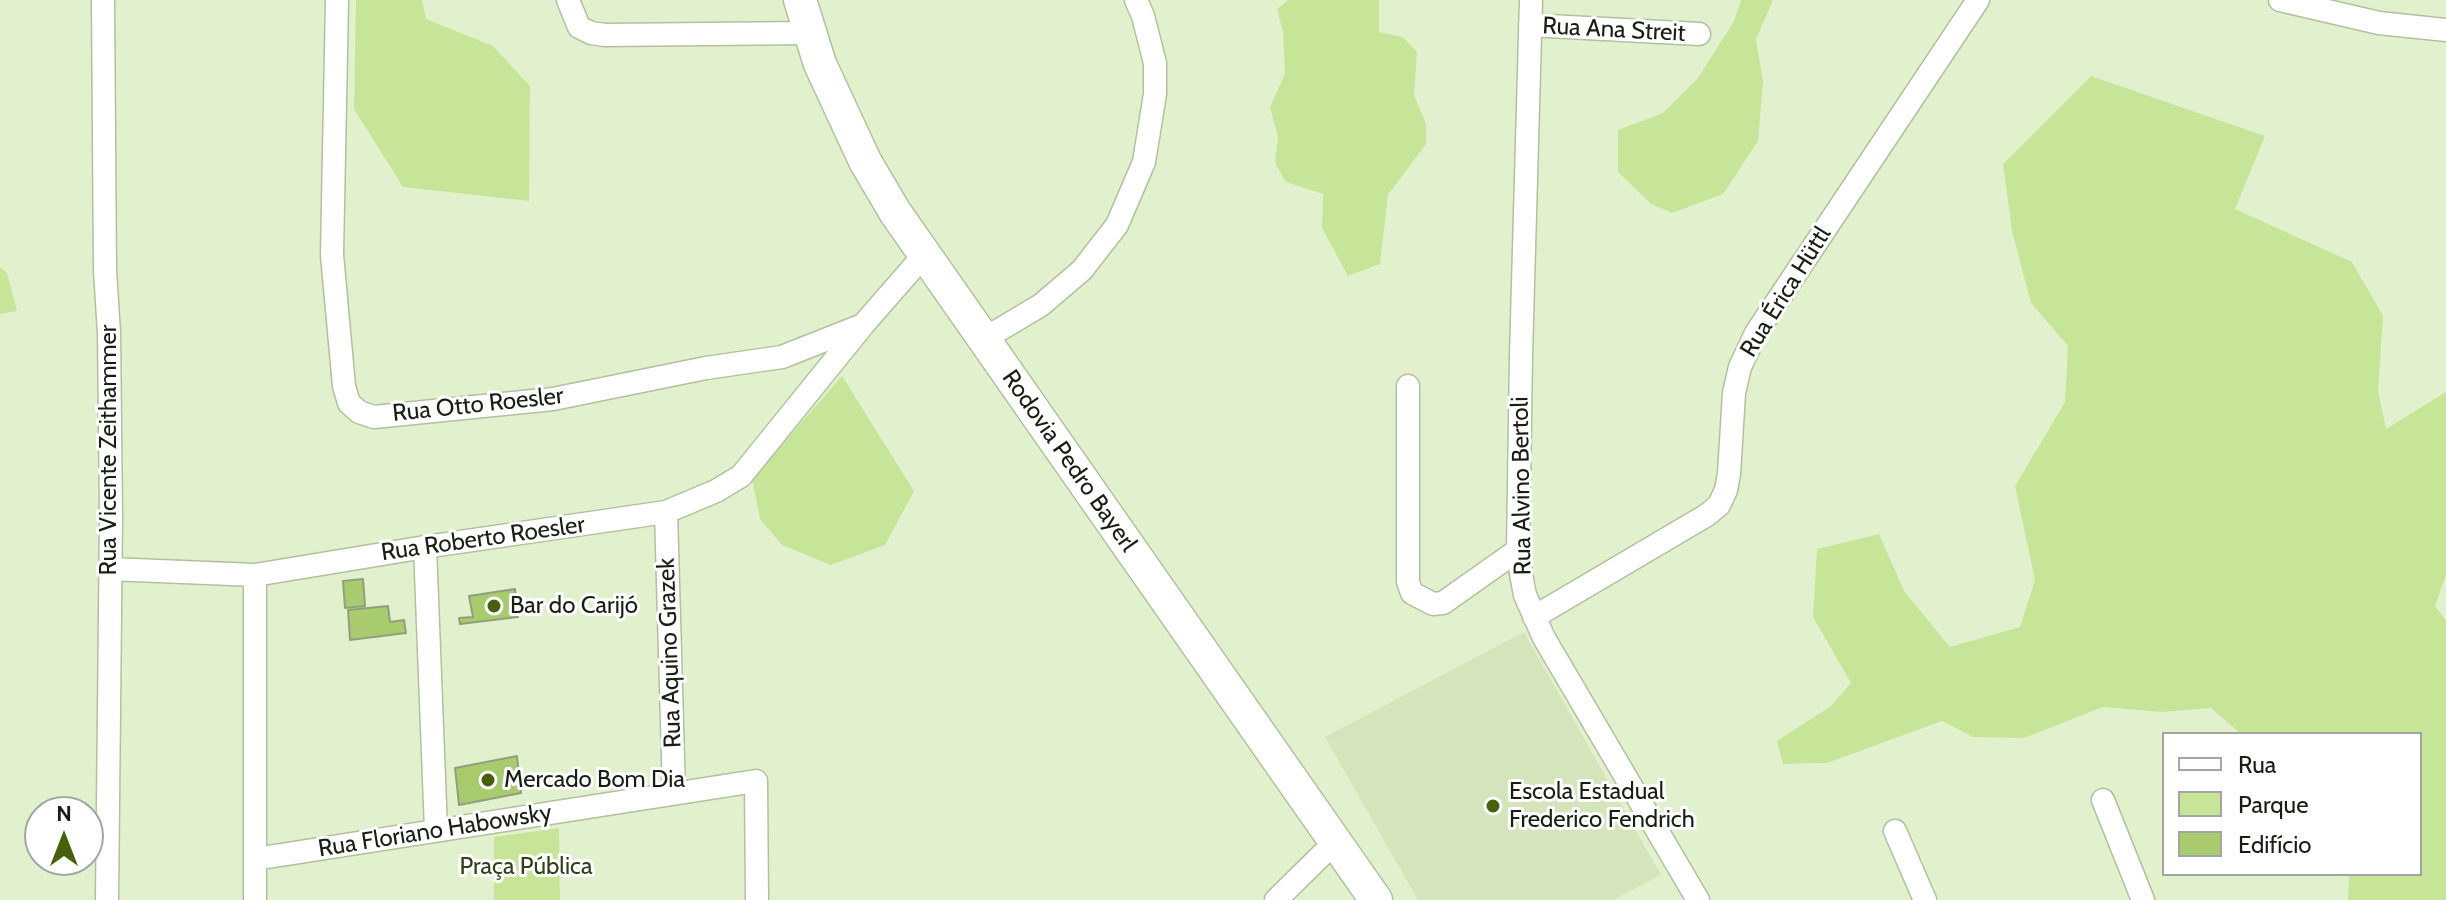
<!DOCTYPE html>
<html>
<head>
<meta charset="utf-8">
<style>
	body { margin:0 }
	#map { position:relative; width:2446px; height:900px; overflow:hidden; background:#e2f1cd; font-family:Cabin,sans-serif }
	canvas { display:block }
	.legend { position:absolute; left:2162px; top:732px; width:260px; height:144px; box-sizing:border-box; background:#fff; border:2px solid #a3a5a0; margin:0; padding:10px 14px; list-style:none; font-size:24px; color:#191e12 }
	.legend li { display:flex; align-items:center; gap:16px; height:40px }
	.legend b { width:40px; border:2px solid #a3a5a0 }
	.north { position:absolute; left:24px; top:796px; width:80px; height:80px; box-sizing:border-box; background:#fff; border:2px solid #a3a5a0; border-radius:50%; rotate:0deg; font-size:22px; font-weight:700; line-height:32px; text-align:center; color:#191e12 }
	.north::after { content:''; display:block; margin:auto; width:28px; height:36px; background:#47600e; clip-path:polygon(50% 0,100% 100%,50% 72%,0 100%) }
</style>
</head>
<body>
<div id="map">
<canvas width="2446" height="900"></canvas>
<ul class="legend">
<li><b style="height:10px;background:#fff"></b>Rua</li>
<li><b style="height:22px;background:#c7e599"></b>Parque</li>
<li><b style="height:22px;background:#a8cb6e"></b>Edifício</li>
</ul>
<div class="north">N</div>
</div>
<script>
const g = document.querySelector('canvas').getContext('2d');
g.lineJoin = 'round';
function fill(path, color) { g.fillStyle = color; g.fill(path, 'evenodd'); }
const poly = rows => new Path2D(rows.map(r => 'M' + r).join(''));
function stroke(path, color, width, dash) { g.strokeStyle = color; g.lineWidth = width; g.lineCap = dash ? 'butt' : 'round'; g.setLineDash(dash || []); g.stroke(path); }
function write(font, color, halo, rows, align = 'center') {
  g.font = font + ' Cabin,sans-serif'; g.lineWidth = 6; g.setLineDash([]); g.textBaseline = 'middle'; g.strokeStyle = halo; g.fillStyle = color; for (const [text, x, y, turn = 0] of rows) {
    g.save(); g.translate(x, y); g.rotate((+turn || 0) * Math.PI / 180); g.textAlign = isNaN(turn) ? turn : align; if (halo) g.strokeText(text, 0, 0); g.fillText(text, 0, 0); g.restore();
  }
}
fill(poly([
	[1524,632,1661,875,1613,900,1418,900,1325,737]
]), '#d4e5bb');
fill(poly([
	[356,0,422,0,426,19,493,46,530,86,529,201,403,187,354,109],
	[1288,0,1379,0,1379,32,1403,37,1417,52,1414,95,1426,124,1426,144,1388,195,1380,264,1348,276,1322,228,1323,194,1286,182,1275,163,1278,137,1270,107,1285,74,1283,32,1277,9],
	[1741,0,1773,0,1756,39,1763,82,1758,141,1723,194,1672,213,1651,204,1618,172,1618,130,1663,113,1698,78,1734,21],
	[2091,76,2265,136,2235,209,2352,262,2383,316,2378,391,2386,429,2446,392,2446,575,2435,606,2446,621,2446,900,2348,900,2349,874,2420,874,2420,734,2241,734,2211,708,2162,712,2103,707,2024,738,1973,737,1942,721,1827,763,1783,764,1777,741,1831,706,1851,683,1813,617,1817,549,1879,534,1904,591,1950,647,2020,627,2035,580,2015,486,2065,402,2068,346,2031,303,2012,231,2003,164],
	[0,267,7,273,17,311,0,314],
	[842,376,914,491,885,545,831,565,782,545,760,519,752,479],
	[559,828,560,900,494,900,494,837]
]), '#c7e599');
const building = poly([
	[363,579,365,606,345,608,343,581,363,579],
	[515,589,518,617,460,624,459,618,473,617,469,596,515,589],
	[388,606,390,622,404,620,406,633,350,640,348,610,388,606],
	[517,756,521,793,459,805,455,768,517,756]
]);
fill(building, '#a8cb6e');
stroke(building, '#919f7d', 2);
const street = poly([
	[103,0,105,270,109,333,111,517,107,900],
	[337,0,332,255,344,386,349,403,359,412,374,417,553,399,706,368,782,357,863,325],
	[568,0,579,27,591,33,605,35,809,33],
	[1531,0,1521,356,1518,550,1521,574,1525,595,1544,638,1698,900],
	[2280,0,2379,23,2446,30],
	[1530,25,1699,34],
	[984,339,1041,305,1082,270,1117,225,1144,162,1155,94,1155,63,1143,16,1136,0],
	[1408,386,1408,582,1412,593,1433,604,1443,603,1518,550],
	[666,512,674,793],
	[425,547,436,830],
	[110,569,255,575,425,547,666,512,716,491,741,476,863,325,924,255],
	[255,575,255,900],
	[1534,617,1707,515,1719,505,1726,490,1729,474,1734,393,1740,367,1756,333,1978,0],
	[2103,800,2143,900],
	[1895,831,1925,900],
	[255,859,756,781,757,900],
	[1276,900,1335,842]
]);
const secondary = poly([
	[800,0,820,64,865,161,895,212,1376,900]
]);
stroke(street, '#b2c09e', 25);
stroke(secondary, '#b2c09e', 35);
stroke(street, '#fff', 22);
stroke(secondary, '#fff', 32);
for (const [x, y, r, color] of [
	[494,606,8,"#47600e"],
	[488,780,8,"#47600e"],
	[1493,806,8,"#47600e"]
]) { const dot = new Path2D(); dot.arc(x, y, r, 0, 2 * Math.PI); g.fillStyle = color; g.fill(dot); stroke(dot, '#fff', 3); }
write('24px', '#191e12', '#fff', [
	["Rua Ana Streit",1614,30,3],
	["Rua Érica Hüttl",1786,292,-58],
	["Rua Otto Roesler",478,405,-6],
	["Rua Vicente Zeithammer",109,450,-90],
	["Rodovia Pedro Bayerl",1069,461,55],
	["Rua Alvino Bertoli",1522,486,-91],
	["Rua Roberto Roesler",483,539,-8],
	["Rua Aquino Grazek",670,653,-92],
	["Rua Floriano Habowsky",435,831,-9]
]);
write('24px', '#191e12', '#fff', [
	["Bar do Carijó",510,606],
	["Mercado Bom Dia",504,780],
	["Escola Estadual",1509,792],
	["Frederico Fendrich",1509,820]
], 'left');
write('24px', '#323f19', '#fff', [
	["Praça Pública",526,867]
]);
</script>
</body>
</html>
